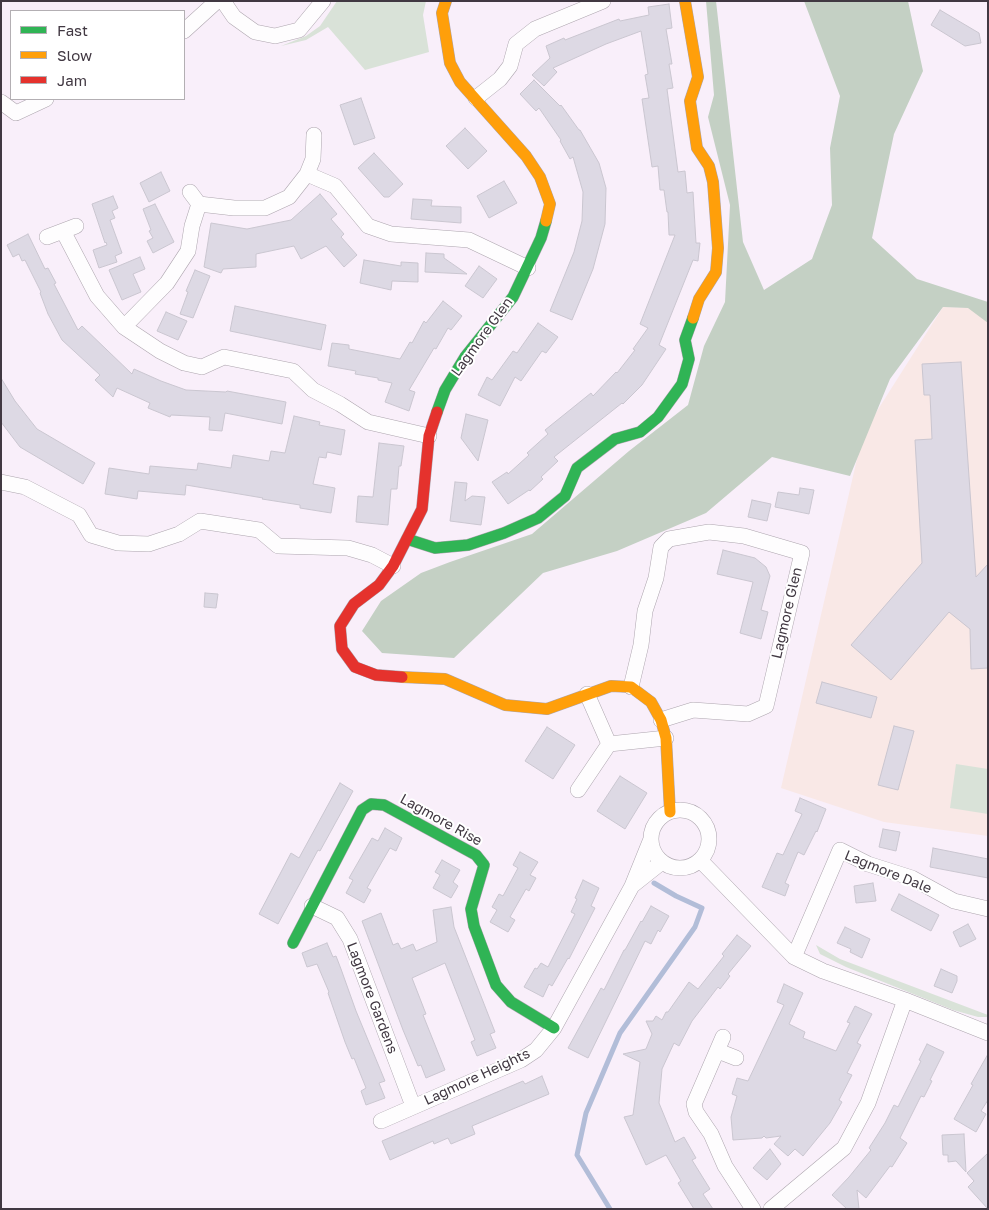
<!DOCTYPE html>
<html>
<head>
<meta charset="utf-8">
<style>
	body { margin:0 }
	#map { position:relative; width:989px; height:1210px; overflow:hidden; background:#f9effa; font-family:"Golos Text",sans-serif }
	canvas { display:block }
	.frame { position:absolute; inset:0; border:2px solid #413842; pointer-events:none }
	.legend { position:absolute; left:10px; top:10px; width:175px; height:90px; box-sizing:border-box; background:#fff; border:1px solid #b3afb3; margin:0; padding:6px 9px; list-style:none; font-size:15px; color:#413842 }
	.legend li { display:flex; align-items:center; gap:10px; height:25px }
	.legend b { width:25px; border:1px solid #b3afb3 }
</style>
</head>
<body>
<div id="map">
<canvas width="989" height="1210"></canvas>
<div class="frame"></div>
<ul class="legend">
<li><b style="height:6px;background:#30b455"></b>Fast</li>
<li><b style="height:6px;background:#ff9f0a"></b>Slow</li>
<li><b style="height:6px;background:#e5322d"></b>Jam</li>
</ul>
</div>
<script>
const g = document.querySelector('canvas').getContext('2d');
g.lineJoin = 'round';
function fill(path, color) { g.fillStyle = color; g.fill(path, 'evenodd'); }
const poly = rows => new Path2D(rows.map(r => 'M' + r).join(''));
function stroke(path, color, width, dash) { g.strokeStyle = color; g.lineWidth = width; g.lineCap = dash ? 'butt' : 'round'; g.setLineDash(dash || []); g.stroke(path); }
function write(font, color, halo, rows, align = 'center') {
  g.font = font + ' "Golos Text",sans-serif'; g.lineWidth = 4; g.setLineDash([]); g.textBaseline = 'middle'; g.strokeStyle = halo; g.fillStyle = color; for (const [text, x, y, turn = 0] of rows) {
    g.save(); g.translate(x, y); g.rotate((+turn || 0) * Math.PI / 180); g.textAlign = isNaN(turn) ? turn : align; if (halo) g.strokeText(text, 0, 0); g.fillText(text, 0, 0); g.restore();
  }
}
fill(poly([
	[943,307,977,308,988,317,988,836,884,822,781,788,863,433]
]), '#f9e8e6');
fill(poly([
	[337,1,426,1,423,15,429,52,365,70,328,27,306,40,281,46,306,36,320,26],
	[956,764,988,769,988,814,950,808],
	[816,945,840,959,988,1015,988,1017,978,1017,953,1010,846,967,820,954]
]), '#d9e2d8');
fill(poly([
	[706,1,716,1,743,242,764,290,812,259,832,205,830,148,840,96,804,1,908,1,923,71,894,134,872,238,917,279,988,302,988,323,968,308,943,307,890,379,850,476,772,457,706,513,617,551,543,573,454,658,382,653,362,631,381,601,421,573,450,562,532,534,629,451,688,405,704,346,725,302,730,205,708,117,714,95]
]), '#c4d0c4');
stroke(poly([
	[610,1209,577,1155,586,1113,620,1033,695,927,702,908,676,896,654,883]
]), '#b2bdd8', 5);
const building = poly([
	[669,4,672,28,666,29,672,64,669,64,673,88,667,89,678,172,685,171,687,193,693,192,696,243,700,243,698,261,693,260,659,345,666,349,642,385,623,404,622,403,554,457,558,461,541,477,543,479,530,491,529,490,508,504,492,482,507,472,508,474,529,455,527,453,548,434,545,430,591,393,593,396,616,372,617,373,635,350,633,349,648,328,640,324,675,235,669,235,668,212,667,212,664,190,660,190,658,166,652,167,642,99,649,98,645,75,648,74,641,31,606,44,553,68,557,72,544,86,532,75,550,58,546,46,564,38,565,40,619,19,620,21,649,15,648,7,669,4],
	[940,10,979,33,981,43,965,46,931,25,940,10],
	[534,80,560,106,561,105,579,130,580,130,599,163,606,188,605,224,593,269,572,320,550,311,574,252,582,221,583,192,573,157,570,159,560,141,561,140,539,108,536,111,520,94,534,80],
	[361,98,375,138,354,145,340,105,361,98],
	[465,128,487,151,468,169,446,146,465,128],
	[374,153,403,184,389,197,384,197,358,168,374,153],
	[161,172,170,191,149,202,140,183,161,172],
	[504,181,517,203,489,218,477,196,504,181],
	[320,194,337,214,331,219,344,234,341,237,357,255,344,267,326,246,301,259,294,246,256,254,256,267,223,269,221,273,204,267,211,223,247,229,291,220,320,194],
	[113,196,118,208,112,211,115,218,110,220,122,253,115,256,117,262,99,268,93,250,107,245,106,242,105,243,92,204,113,196],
	[413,199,432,200,431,206,461,207,461,223,411,219,413,199],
	[155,204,174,242,153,253,147,241,153,238,149,231,151,230,143,209,155,204],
	[28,234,45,269,48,268,56,283,54,284,78,330,82,326,132,374,134,369,161,381,186,390,226,392,227,391,286,402,282,424,225,413,222,431,209,430,210,417,171,415,170,417,148,408,150,403,117,388,113,397,95,380,100,375,62,340,48,314,40,293,41,292,25,260,22,261,19,254,13,257,7,245,28,234],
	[426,253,444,254,444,258,467,274,425,272,426,253],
	[140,257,145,269,133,274,141,292,122,300,109,270,140,257],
	[364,260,401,266,401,262,418,263,418,282,392,281,391,290,360,283,364,260],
	[479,266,497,279,483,298,465,286,479,266],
	[195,270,210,276,193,318,180,314,188,292,186,291,195,270],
	[443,301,462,316,451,330,448,328,436,349,434,348,409,390,415,392,409,411,385,402,392,383,378,380,378,378,355,374,356,371,328,366,332,343,349,345,349,349,400,359,410,342,412,343,424,321,426,323,443,301],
	[235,306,326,325,321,350,230,331,235,306],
	[166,312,187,321,178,340,157,331,166,312],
	[538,323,558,337,546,353,542,351,521,381,515,377,500,406,478,395,487,377,492,380,513,351,517,353,538,323],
	[961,362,976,577,988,564,988,668,971,669,970,629,949,612,891,680,851,645,922,563,915,440,932,439,930,395,924,395,922,364,961,362],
	[1,378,15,401,37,429,95,463,83,484,20,447,1,422,1,378],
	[466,414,488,420,478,461,461,438,466,414],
	[294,416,320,422,319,425,345,430,341,455,327,452,326,458,319,457,313,484,335,488,331,513,300,508,300,505,262,499,263,498,186,485,185,495,138,491,137,499,105,494,109,468,149,474,150,466,197,470,198,463,231,468,233,455,269,461,271,451,285,453,294,416],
	[379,443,404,446,401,466,399,466,397,489,391,489,388,525,356,522,358,496,373,497,379,443],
	[455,482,467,483,465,501,472,496,485,497,481,525,450,521,455,482],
	[800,488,814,490,809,514,775,507,778,492,799,495,800,488],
	[752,500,771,504,767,521,748,517,752,500],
	[723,550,755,558,766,567,770,576,761,610,768,612,761,639,740,633,753,582,717,574,723,550],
	[205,593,218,594,216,608,204,607,205,593],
	[822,682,877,697,871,718,816,703,822,682],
	[894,726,914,731,898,790,878,785,894,726],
	[547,727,575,745,553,779,525,761,547,727],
	[620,776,647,793,625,829,597,811,620,776],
	[340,783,353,791,320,851,318,850,278,924,259,914,291,853,299,858,340,783],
	[800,798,826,809,817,832,816,831,804,855,798,852,785,883,789,885,785,896,762,887,777,853,783,855,802,814,795,811,800,798],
	[385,828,402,838,396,851,390,848,383,860,367,888,371,890,364,903,346,893,353,880,349,878,372,838,378,841,385,828],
	[883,829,900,832,896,851,879,847,883,829],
	[933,848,988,859,988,878,930,867,933,848],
	[520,852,538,862,530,875,536,878,529,891,526,889,510,917,515,920,508,932,490,922,497,910,492,907,499,894,503,896,518,868,513,865,520,852],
	[442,860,460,870,453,882,458,886,451,898,433,888,440,875,435,872,442,860],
	[583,880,599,888,591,906,595,908,569,959,568,958,552,986,549,984,543,997,524,987,535,968,537,969,541,963,548,967,575,914,571,912,577,899,575,898,583,880],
	[873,883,876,901,856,903,854,886,873,883],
	[899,894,939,915,931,931,891,910,899,894],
	[651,906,669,916,660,932,658,930,651,944,645,941,588,1058,568,1048,601,988,604,990,624,950,625,950,641,921,642,922,651,906],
	[451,907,454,927,495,1032,490,1034,496,1048,477,1056,471,1042,475,1040,445,963,412,978,426,1014,423,1015,445,1070,426,1078,421,1065,418,1066,403,1030,362,921,381,913,393,945,398,943,401,949,413,944,416,951,437,942,433,910,451,907],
	[968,924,976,939,960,947,953,932,968,924],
	[845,927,870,939,862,958,850,952,851,949,837,943,845,927],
	[737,935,751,946,728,974,730,976,720,989,718,987,692,1021,679,1046,674,1043,662,1069,659,1103,675,1142,684,1137,696,1158,692,1160,710,1189,703,1194,713,1209,694,1209,678,1183,681,1181,666,1155,646,1165,624,1117,633,1115,640,1062,623,1054,646,1049,652,1034,646,1021,653,1021,656,1016,662,1020,666,1012,668,1012,689,982,698,989,724,956,722,954,737,935],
	[327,943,333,957,336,956,341,969,356,1011,385,1081,379,1083,385,1098,366,1105,361,1091,366,1088,354,1058,352,1059,345,1042,328,993,329,992,317,964,307,967,302,953,327,943],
	[941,969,957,976,957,981,952,993,934,986,941,969],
	[784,984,803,993,789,1024,805,1032,803,1038,836,1051,850,1023,847,1022,855,1006,872,1014,857,1043,861,1045,847,1073,852,1075,839,1100,842,1102,830,1123,803,1156,795,1149,788,1156,774,1144,781,1136,766,1138,764,1136,762,1138,733,1140,731,1117,737,1096,732,1094,737,1078,748,1081,784,1005,777,1002,784,984],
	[927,1044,944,1052,930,1080,932,1081,924,1097,921,1096,900,1138,907,1143,892,1167,890,1166,866,1198,857,1190,859,1209,847,1209,832,1195,849,1177,871,1150,869,1148,885,1123,894,1105,898,1107,921,1061,919,1060,927,1044],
	[988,1054,988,1100,981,1111,986,1114,976,1132,954,1119,973,1085,971,1084,988,1054],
	[542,1076,549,1094,472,1126,475,1134,451,1144,448,1138,434,1144,433,1141,390,1160,382,1141,523,1081,525,1084,542,1076],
	[964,1134,966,1172,956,1161,948,1162,948,1155,943,1155,942,1135,964,1134],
	[770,1149,781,1164,767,1180,753,1168,770,1149],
	[988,1153,988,1209,968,1187,974,1181,967,1173,988,1153]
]);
fill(building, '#ddd9e4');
stroke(building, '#cac6d0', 1);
const street = poly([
	[223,1,234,17,255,32,275,36,299,30,323,1],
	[184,31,217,1],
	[476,98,500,79,510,66,516,44,535,29,603,1],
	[1,102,16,113,46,99],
	[307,174,335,186,368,226,391,234,469,240,528,268],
	[190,192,199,204,234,208,265,208,289,197,307,174,313,159,314,135],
	[63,231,97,296,124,327,160,351,184,363,202,367,224,357,293,371,313,390,340,404,368,422,429,436],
	[47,237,76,226],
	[124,327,167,283,188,251,192,226,199,204],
	[1,482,25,487,79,515,91,535,118,543,149,544,179,534,200,521,259,530,278,546,348,548,372,555,393,566],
	[631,687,641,645,645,611,656,578,661,547,669,539,709,532,744,536,802,553,766,706,748,714,693,710,661,720],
	[587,694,609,744],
	[578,790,609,744,666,738],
	'651 839a29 29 0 1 1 58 0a29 29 0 1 1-58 0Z',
	[700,860,794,957,823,971,905,1000,988,1033],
	[633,885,662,862],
	[312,906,337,918,350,939,413,1106],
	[794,957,840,850,868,864,912,878,954,901,988,909],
	[723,1037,694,1104,696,1112,711,1134,725,1166,753,1209],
	[718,1051,736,1058],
	[381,1121,521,1060,536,1050,554,1028,632,886,651,839],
	[771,1209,844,1148,868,1103,905,1000]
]);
const fast = poly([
	[437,412,445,390,465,357,513,297,541,238,546,221],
	[407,539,435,548,468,545,504,533,538,518,565,496,577,468,615,439,640,432,658,417,682,384,689,359,685,340,693,318],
	[293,943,362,810,371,804,384,805,476,855,484,865,471,909,474,926,496,985,511,1002,554,1028]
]);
const slow = poly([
	[446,1,442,13,450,63,460,82,526,156,540,177,550,204,546,221],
	[685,1,698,77,690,101,697,148,709,166,713,182,718,248,716,272,699,299,693,318],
	[402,677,445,679,505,705,547,709,611,686,631,687,651,702,661,720,666,738,670,812]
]);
const jam = poly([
	[402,677,376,675,355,667,342,649,340,626,354,604,379,585,393,566,422,509,429,436,437,412]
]);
stroke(street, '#ada5ae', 16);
stroke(fast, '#ada5ae', 12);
stroke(slow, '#ada5ae', 12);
stroke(jam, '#ada5ae', 12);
stroke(street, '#fefdfe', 15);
stroke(fast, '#30b455', 11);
stroke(slow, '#ff9f0a', 11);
stroke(jam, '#e5322d', 11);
write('14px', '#413842', '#fff', [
	["Lagmore Glen",482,337,-54],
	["Lagmore Glen",787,613,-77],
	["Lagmore Rise",441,820,29],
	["Lagmore Dale",888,872,22],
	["Lagmore Gardens",372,998,69],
	["Lagmore Heights",477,1077,-25]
]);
</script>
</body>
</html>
